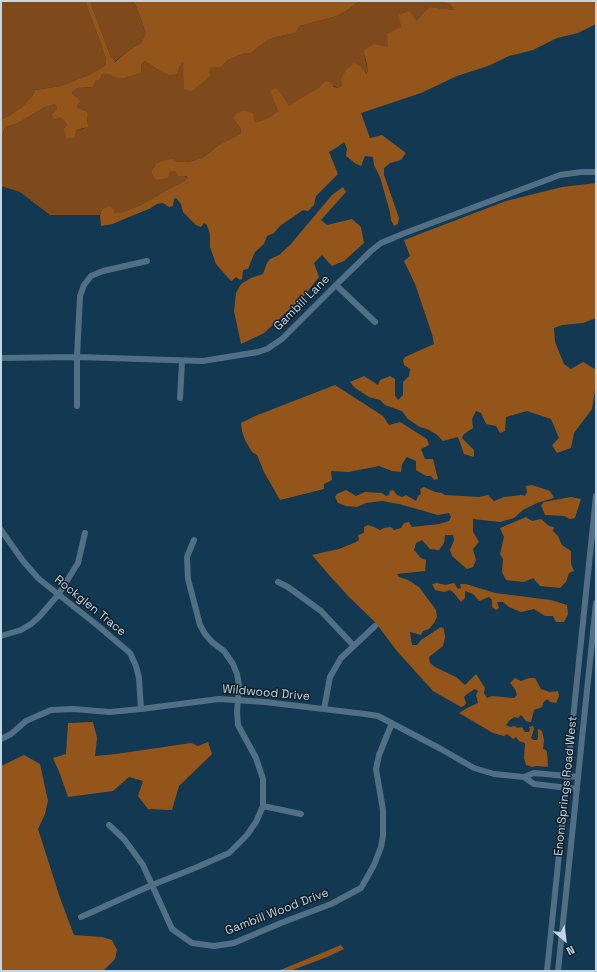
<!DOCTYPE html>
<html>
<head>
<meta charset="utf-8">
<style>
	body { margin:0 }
	#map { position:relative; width:597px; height:972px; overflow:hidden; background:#123951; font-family:"Space Grotesk",sans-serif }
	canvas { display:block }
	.frame { position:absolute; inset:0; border:2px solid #c2d7e5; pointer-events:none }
	.north { position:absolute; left:545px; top:920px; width:40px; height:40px; -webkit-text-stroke:3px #0f1f29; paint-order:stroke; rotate:152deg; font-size:11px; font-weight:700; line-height:16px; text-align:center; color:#c2d7e5 }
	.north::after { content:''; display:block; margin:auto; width:14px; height:18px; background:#c2d7e5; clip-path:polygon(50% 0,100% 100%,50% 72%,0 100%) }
</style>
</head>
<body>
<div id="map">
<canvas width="597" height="972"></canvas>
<div class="frame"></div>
<div class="north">N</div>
</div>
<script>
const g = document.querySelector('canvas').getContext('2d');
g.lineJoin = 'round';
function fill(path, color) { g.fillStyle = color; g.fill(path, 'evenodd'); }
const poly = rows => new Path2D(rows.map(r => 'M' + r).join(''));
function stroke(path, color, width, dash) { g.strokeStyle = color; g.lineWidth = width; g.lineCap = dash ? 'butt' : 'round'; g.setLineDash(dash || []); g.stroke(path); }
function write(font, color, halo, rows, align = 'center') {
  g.font = font + ' "Space Grotesk",sans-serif'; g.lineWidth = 3; g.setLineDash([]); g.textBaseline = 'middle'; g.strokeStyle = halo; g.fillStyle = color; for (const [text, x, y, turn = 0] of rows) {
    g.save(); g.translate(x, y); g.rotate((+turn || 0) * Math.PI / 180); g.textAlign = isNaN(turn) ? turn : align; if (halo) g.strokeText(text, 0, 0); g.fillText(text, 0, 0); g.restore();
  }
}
fill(poly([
	[1,1,85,1,106,58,106,65,89,75,61,86,35,90,33,95,22,107,9,116,1,119],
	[90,1,134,1,146,33,141,43,128,51,114,62,110,55],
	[359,1,437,1,450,4,454,10,429,7,416,21,401,27,388,47,365,59,368,71,365,74,342,85,338,88,325,81,318,88,289,107,280,92,274,102,278,111,270,117,258,122,233,118,241,129,240,134,219,145,202,158,188,162,162,162,156,163,151,172,155,180,169,172,175,171,188,178,181,183,174,186,141,205,123,212,114,215,102,209,100,215,50,215,20,192,1,186,1,133,3,133,5,127,18,123,45,107,55,104,57,109,54,120,59,118,63,119,67,125,76,130,83,129,87,122,88,114,86,111,78,108,72,92,78,88,93,87,95,82,100,79,102,74,109,74,115,77,122,79,141,73,141,65,145,61,160,71,179,67,183,62,184,72,209,67,221,67,228,60,245,53,251,53,268,40,276,37,295,33,300,26,337,16,349,9]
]), '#7f4a1b');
fill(poly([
	[85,1,90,1,110,55,115,62,128,51,141,43,146,33,134,1,359,1,349,9,337,16,300,26,295,33,276,37,268,40,251,53,245,53,228,60,221,67,209,67,210,76,192,91,184,89,183,62,179,67,177,74,169,75,160,71,145,61,141,65,141,73,122,79,114,77,109,74,102,74,100,79,95,82,93,87,78,88,72,92,73,95,78,98,80,102,77,105,78,108,86,111,88,114,87,122,88,127,76,130,74,138,66,138,64,129,67,125,63,119,59,118,54,120,52,115,57,109,55,104,45,107,18,123,5,127,3,133,1,133,1,119,9,116,22,107,33,95,35,90,61,86,89,75,106,65,106,58],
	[437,1,596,1,596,24,578,33,557,38,533,50,509,56,488,66,457,76,421,93,361,113,370,138,382,135,406,153,401,160,390,163,384,168,384,175,399,218,398,224,394,226,391,220,390,212,380,177,374,165,373,157,365,156,361,166,356,164,346,156,347,149,344,142,336,148,329,152,338,174,316,196,314,205,308,211,303,210,280,226,274,233,267,236,264,244,255,252,248,269,243,270,242,279,240,280,236,277,232,281,230,280,216,264,210,247,210,234,207,225,204,223,201,227,196,225,183,212,181,204,176,198,174,199,173,206,169,207,163,203,157,204,149,209,124,219,113,224,101,226,100,215,102,209,110,207,114,210,114,214,123,212,141,205,174,186,181,183,188,178,186,176,179,176,175,171,169,172,168,178,155,180,151,172,156,163,172,159,177,162,188,162,202,158,219,145,240,134,241,129,233,118,237,113,244,111,253,113,254,121,258,122,270,117,278,111,274,102,271,91,276,88,280,92,289,106,318,88,325,81,332,83,334,87,338,88,342,85,341,79,346,70,354,63,360,66,366,74,368,71,364,50,374,44,388,47,387,34,401,27,399,15,409,11,416,21,429,7,454,10,450,4],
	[596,183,596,318,583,323,562,325,554,328,555,342,564,364,571,369,583,362,595,369,595,390,592,409,574,433,571,448,557,453,552,445,559,438,551,419,527,411,506,417,505,431,500,433,496,426,486,424,481,413,476,411,472,419,473,428,464,434,462,438,474,450,474,457,464,454,458,437,443,441,436,434,427,429,420,427,408,419,402,411,385,405,380,400,369,397,355,388,350,382,364,376,378,385,380,380,390,376,395,379,395,395,398,400,403,395,403,382,409,376,410,369,404,365,403,360,405,357,434,344,432,334,415,284,404,261,410,256,404,240,506,201,562,187],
	[343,187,346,192,321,220,327,225,352,219,361,227,364,243,344,261,332,266,322,255,314,263,319,277,304,296,264,333,241,344,234,311,236,293,241,284,251,278,263,274,267,263,270,259,279,255,290,245,332,195],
	[335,385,383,416,389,425,400,422,427,439,429,445,421,449,425,459,433,459,438,479,434,480,431,476,426,476,416,470,416,461,407,457,402,464,401,472,392,471,379,466,349,472,331,471,332,480,324,484,324,489,280,500,264,472,257,455,252,452,245,440,242,431,241,423,255,416],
	[526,486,532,485,550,491,554,498,537,503,523,510,514,518,500,522,473,519,473,532,479,542,473,549,476,560,473,567,467,569,452,556,450,550,454,540,453,535,445,535,444,543,439,550,430,549,422,540,416,543,414,550,421,558,426,560,425,571,397,574,399,577,408,580,419,587,436,610,437,617,434,623,429,629,423,631,421,635,410,632,412,645,417,645,421,640,441,627,444,629,445,637,443,646,429,657,430,663,435,667,456,677,465,685,476,674,485,688,484,693,487,698,492,696,514,698,517,695,515,689,510,683,515,678,521,681,529,678,535,678,541,689,550,692,558,691,559,696,556,703,550,702,547,699,543,703,542,707,534,710,531,722,526,721,521,715,518,718,514,717,509,721,506,725,510,727,515,726,517,728,522,727,525,732,529,732,530,729,529,727,533,726,534,729,531,738,533,740,537,740,538,737,538,730,539,729,542,731,544,740,543,749,546,750,547,752,548,767,536,766,532,767,526,765,524,758,525,743,519,741,516,737,513,739,507,734,504,736,493,733,459,713,469,707,478,703,476,695,478,691,475,689,467,694,464,697,466,703,464,706,461,707,433,691,396,650,376,623,349,597,329,575,312,555,339,549,356,542,359,540,358,535,364,533,364,527,368,525,374,527,380,530,384,528,391,527,394,530,401,528,404,523,409,522,412,527,439,524,449,521,451,517,449,513,438,515,399,504,382,501,366,503,357,507,346,506,338,503,335,497,337,494,346,490,356,496,365,492,382,493,386,496,389,495,390,491,393,490,397,495,402,497,406,495,416,501,418,496,421,494,420,489,424,487,435,492,442,493,445,495,479,497,488,495,494,501,504,497,522,495,525,496,527,492],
	[571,497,581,499,575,518,570,519,564,516,545,515,541,505,544,502],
	[526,517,532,521,541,519,549,526,554,527,553,531,558,536,562,545,571,551,571,564,574,571,569,573,566,582,560,588,540,586,533,578,524,582,506,580,502,572,503,559,500,554,504,537,500,528],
	[437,583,445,585,454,583,458,589,461,588,460,584,466,584,495,593,551,600,567,605,568,614,564,622,556,622,553,616,545,616,534,609,521,612,509,607,503,602,497,602,499,608,496,610,492,607,492,600,489,597,479,601,473,594,465,591,465,598,461,602,454,593,450,590,444,592,435,590,432,584],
	[93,722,97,738,95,756,116,754,191,743,198,746,208,742,212,754,179,786,172,810,148,809,138,796,143,781,129,777,113,791,68,797,60,774,53,758,66,754,68,723],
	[24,755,40,764,48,801,45,814,38,829,60,898,74,935,102,937,112,940,117,950,115,959,103,971,1,971,1,766],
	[341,945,344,949,327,957,290,971,278,971]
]), '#94551a');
stroke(poly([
	[336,285,375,322],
	[1,358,77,357,203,361,258,352,267,349,282,339,336,285,371,251,381,243,405,233,560,175,581,172,596,172],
	[180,398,182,361],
	[77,406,77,357,80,296,84,285,91,276,103,271,147,261],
	[1,530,23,561,39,579,97,625,130,653,136,666,139,678,141,709],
	[194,540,187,557,188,579,200,625,205,634,212,642,224,651,233,664,237,674,239,685,237,712,238,725,256,758,263,779,263,806,256,822,247,835,229,853,195,868,152,885,172,929,192,943,214,946,234,943,281,923,331,904,361,888,374,865,381,847,383,836,383,810,376,769,379,755,392,723],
	[278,582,288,587,321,611,354,646],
	[1,636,21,630,31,624,39,617,58,595,78,563,85,533],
	[324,709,330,677,341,658,375,626],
	[1,739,11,734,26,721,51,710,73,709,110,712,141,709,219,699,265,702,365,714,378,716,441,749,474,768,494,774,524,777,534,784,577,789],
	[524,777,534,773,578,777],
	[263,806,301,814],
	[81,917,152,885,143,865,124,839,109,825],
	[547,971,596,496],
	[558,971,596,603]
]), '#517086', 6);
write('12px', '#c2d7e5', '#0f1f29', [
	["Gambill Lane",302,303,-45],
	["Rockglen Trace",90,606,39],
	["Wildwood Drive",266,693,5],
	["Enon Springs Road West",566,786,-84],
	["Gambill Wood Drive",277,912,-21]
]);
</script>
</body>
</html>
